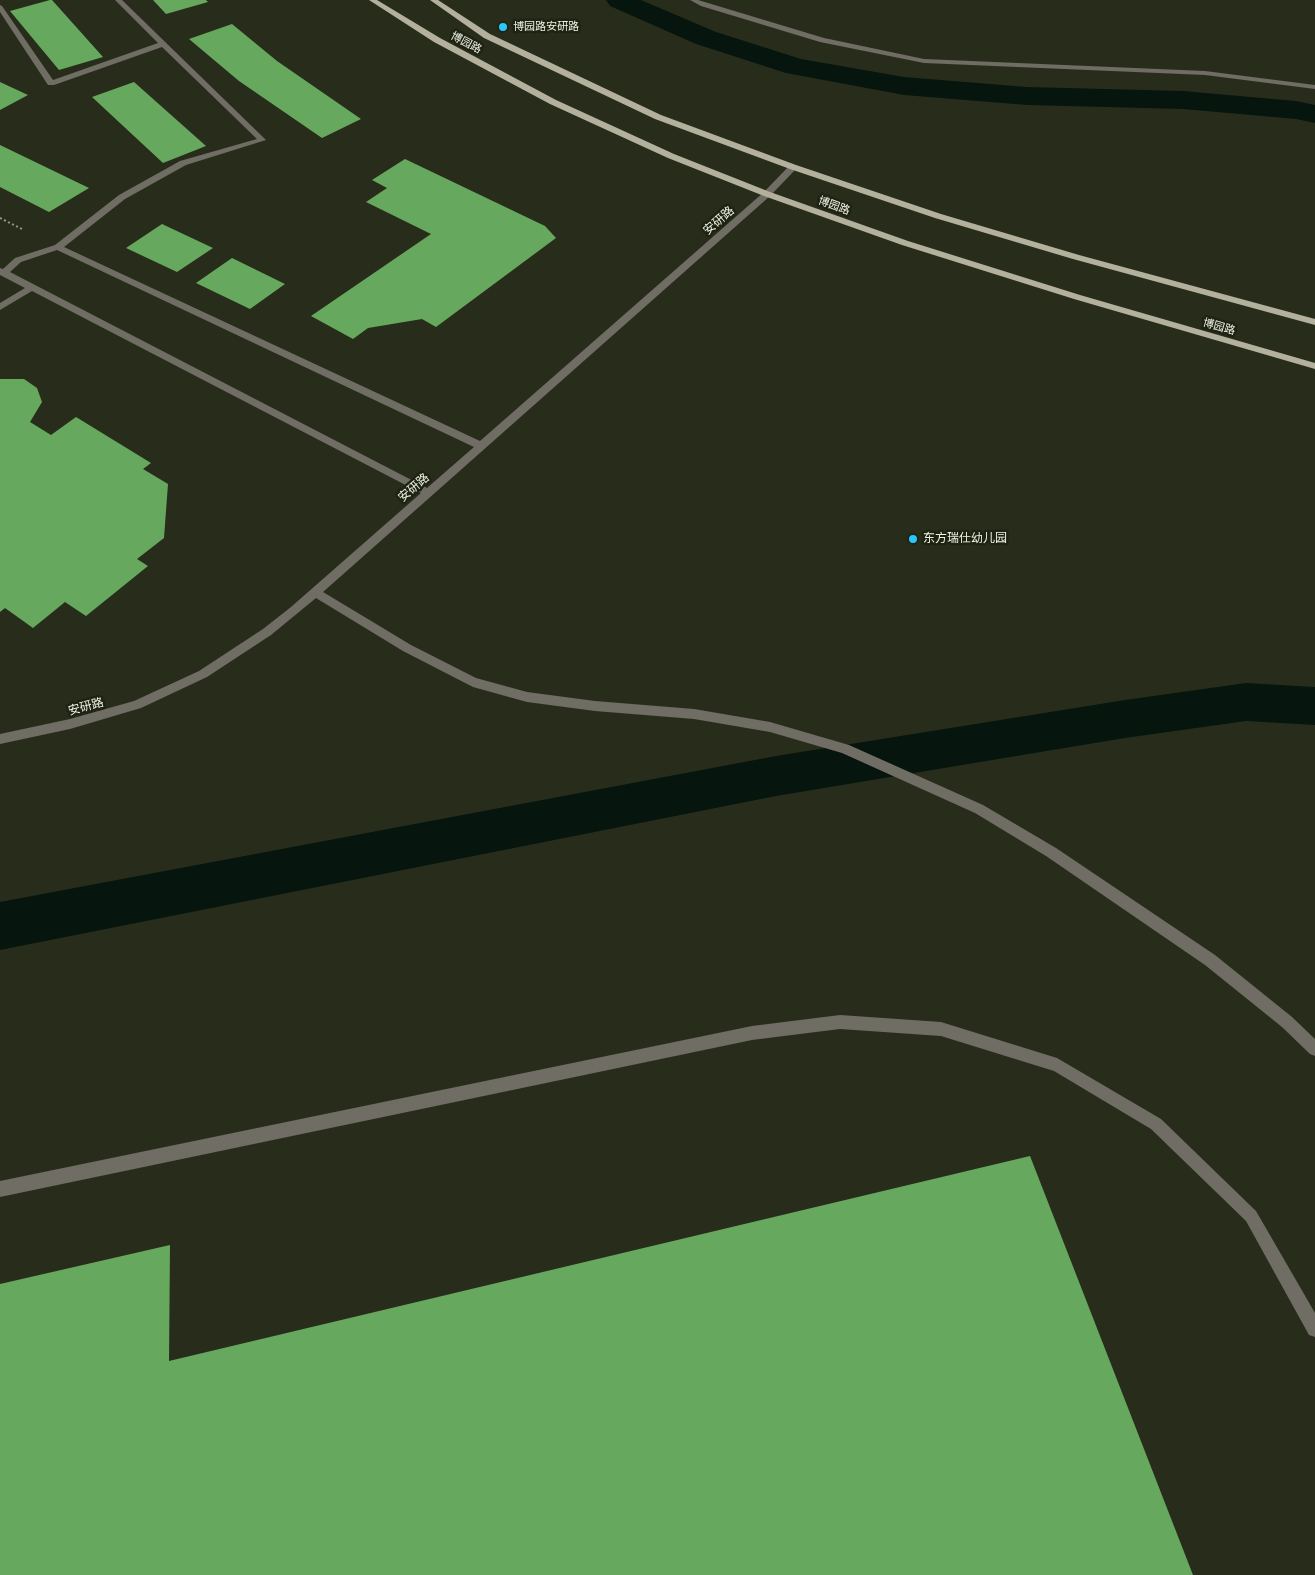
<!DOCTYPE html>
<html>
<head>
<meta charset="utf-8">
<style>
	body { margin:0 }
	canvas { display:block; background:#282d1b }
</style>
</head>
<body>
<canvas width="1315" height="1575"></canvas>
<script>
const g = document.querySelector('canvas').getContext('2d');
g.lineJoin = 'round';
const poly = rows => new Path2D(rows.map(r => 'M' + r).join(''));
function fill(path, color) { g.fillStyle = color; g.fill(path, 'evenodd'); }
function stroke(path, color, width, dash) { g.strokeStyle = color; g.lineWidth = width; g.lineCap = dash ? 'butt' : 'round'; g.setLineDash(dash || []); g.stroke(path); }
function write(font, color, halo, rows, align = 'center') {
  g.font = font + ' Manrope,"Noto Sans SC",sans-serif'; g.lineWidth = 5; g.setLineDash([]); g.textBaseline = 'middle'; g.strokeStyle = halo; g.fillStyle = color; for (const [text, x, y, turn = 0] of rows) {
    g.save(); g.translate(x, y); g.rotate((+turn || 0) * Math.PI / 180); g.textAlign = isNaN(turn) ? turn : align; if (halo) g.strokeText(text, 0, 0); g.fillText(text, 0, 0); g.restore();
  }
}
fill(poly([
	[606,0,641,0,716,32,801,59,904,77,1027,87,1183,91,1296,101,1315,105,1315,123,1296,119,1183,109,1027,105,904,95,786,73,696,44,610,6,606,0],
	[1246,683,1315,687,1315,725,1246,721,1125,738,776,796,0,950,0,902,776,756,1125,700,1246,683]
]), '#06150e');
fill(poly([
	[50,0,52,0,103,57,59,70,10,11],
	[153,0,206,0,208,2,166,14],
	[232,24,277,61,361,119,322,138,239,81,189,39],
	[0,82,28,95,0,110],
	[134,82,206,146,163,163,92,97],
	[0,145,89,188,49,212,0,187],
	[405,159,545,226,556,238,436,327,422,319,368,328,353,339,311,316,431,234,366,202,387,188,372,180],
	[162,224,213,248,177,272,126,248],
	[232,258,285,284,250,309,196,283],
	[0,379,24,379,37,388,42,402,30,422,51,435,76,417,151,463,143,469,168,484,164,538,137,559,148,566,86,616,65,602,33,628,5,608,0,612],
	[1030,1156,1193,1575,0,1575,0,1284,170,1245,169,1361]
]), '#66a85d');
stroke(poly([
	[0,218,22,229]
]), '#94998a', 2, [2, 2.5]);
fill(poly([
	[115,0,122,0,266,140,186,165,125,199,64,247,480,441,764,192,790,165,796,165,796,169,770,196,323,592,411,645,476,678,527,692,595,701,694,709,770,722,849,745,983,805,1056,848,1215,955,1292,1017,1315,1039,1315,1056,1310,1054,1282,1027,1205,965,1046,856,975,813,842,753,770,732,694,719,595,711,527,702,473,687,403,651,316,598,271,635,207,677,141,708,70,729,0,744,0,734,70,719,134,701,199,671,263,629,291,607,421,493,32,291,0,310,0,303,25,288,0,275,0,268,3,269,15,258,55,245,119,195,180,161,257,139,162,47,54,85,48,85,0,12,0,5,2,6,53,80,158,43,115,0],
	[57,250,474,447,427,488,10,272,21,262,57,250],
	[690,0,698,0,824,38,924,59,1205,71,1315,85,1315,89,1205,75,924,63,820,42,701,6,690,0],
	[840,1015,941,1022,1057,1058,1161,1119,1256,1211,1315,1313,1315,1337,1309,1335,1246,1221,1151,1129,1054,1071,941,1036,840,1029,752,1040,0,1197,0,1181,752,1026,840,1015]
]), '#6f6d64');
fill(poly([
	[369,0,377,0,440,38,556,100,674,154,770,192,908,241,1080,295,1315,363,1315,369,1074,299,902,245,764,196,668,158,550,104,434,42,369,0],
	[430,0,438,0,490,34,661,115,796,165,941,214,1079,255,1315,319,1315,325,1073,259,935,218,790,169,655,119,484,38,430,0]
]), '#b4b09e');
for (const [x, y, r, color] of [
	[503,27,5,"#28c8ff"],
	[913,539,5,"#28c8ff"]
]) { const dot = new Path2D(); dot.arc(x, y, r, 0, 2 * Math.PI); g.fillStyle = color; g.fill(dot); stroke(dot, '#1f2312', 2); }
write('11px', '#eff3e7', '#1f2312', [
	["博园路安研路",513,27]
], 'left');
write('11px', '#eff3e7', '#1f2312', [
	["博园路",466,43,28],
	["博园路",834,206,20],
	["博园路",1219,327,16]
]);
write('12px', '#eff3e7', '#1f2312', [
	["安研路",719,221,-41],
	["安研路",414,488,-41],
	["安研路",86,707,-15]
]);
write('12px', '#eff3e7', '#1f2312', [
	["东方瑞仕幼儿园",923,539]
], 'left');
</script>
</body>
</html>
